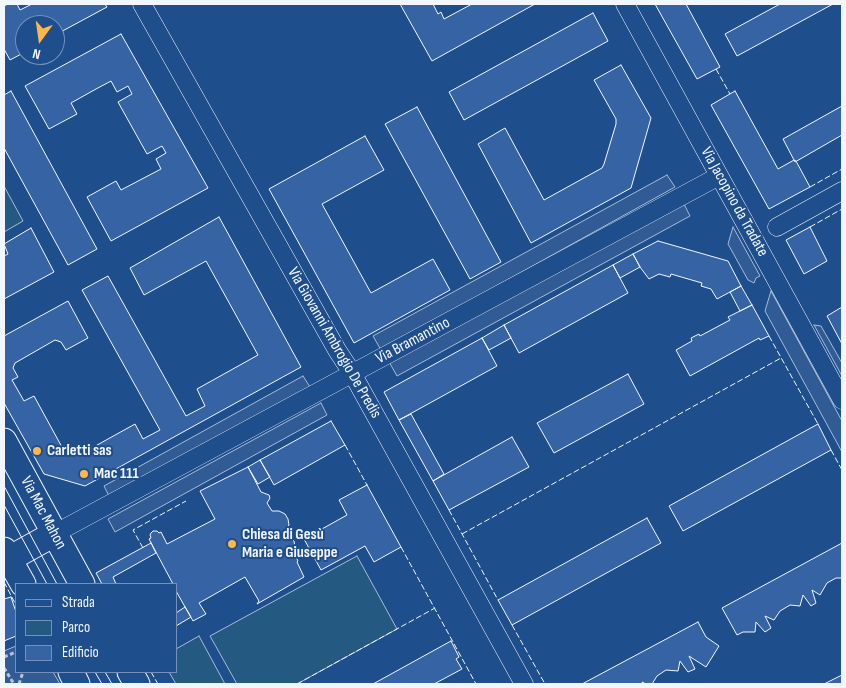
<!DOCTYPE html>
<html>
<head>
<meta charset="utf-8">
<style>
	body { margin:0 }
	#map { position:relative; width:846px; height:688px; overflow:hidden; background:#1f4e8c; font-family:"Sofia Sans Condensed",sans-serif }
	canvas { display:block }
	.frame { position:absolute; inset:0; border:5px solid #f2f6ff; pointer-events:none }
	.legend { position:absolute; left:15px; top:583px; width:162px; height:90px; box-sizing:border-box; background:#1f4e8c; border:1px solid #7391ba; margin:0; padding:6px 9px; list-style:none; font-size:15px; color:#f2f6ff }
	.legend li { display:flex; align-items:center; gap:10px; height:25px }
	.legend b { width:25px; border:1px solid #7391ba }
	.north { position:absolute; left:15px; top:15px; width:50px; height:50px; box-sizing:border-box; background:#1f4e8c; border:1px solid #7391ba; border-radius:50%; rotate:194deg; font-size:14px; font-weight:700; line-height:20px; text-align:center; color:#f2f6ff }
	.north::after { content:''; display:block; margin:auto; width:18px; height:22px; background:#ffb74d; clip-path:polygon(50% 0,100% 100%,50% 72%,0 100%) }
</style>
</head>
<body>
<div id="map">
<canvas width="846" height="688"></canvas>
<div class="frame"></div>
<ul class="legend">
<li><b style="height:6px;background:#1f4e8c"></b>Strada</li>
<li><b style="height:14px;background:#245a82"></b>Parco</li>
<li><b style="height:14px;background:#3563a3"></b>Edificio</li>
</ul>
<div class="north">N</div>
</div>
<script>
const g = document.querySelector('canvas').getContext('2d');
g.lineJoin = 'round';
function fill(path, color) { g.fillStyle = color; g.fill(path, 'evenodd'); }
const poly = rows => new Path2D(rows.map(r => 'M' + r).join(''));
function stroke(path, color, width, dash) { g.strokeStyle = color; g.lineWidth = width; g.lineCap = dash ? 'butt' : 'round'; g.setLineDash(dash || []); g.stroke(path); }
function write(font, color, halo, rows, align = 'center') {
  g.font = font + ' "Sofia Sans Condensed",sans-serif'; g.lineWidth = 4; g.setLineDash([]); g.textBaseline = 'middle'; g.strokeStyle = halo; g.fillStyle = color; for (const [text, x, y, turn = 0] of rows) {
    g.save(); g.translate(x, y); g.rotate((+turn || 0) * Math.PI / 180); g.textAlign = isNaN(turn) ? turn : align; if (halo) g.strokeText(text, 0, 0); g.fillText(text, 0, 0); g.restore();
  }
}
const green = poly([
	[4,186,23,221,4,232,4,186],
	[357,556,397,629,297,684,237,684,210,636,357,556],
	[199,636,225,684,176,684,169,672,176,672,176,649,199,636]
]);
fill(green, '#245a82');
stroke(green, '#a8bbd7', 1);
const parking = poly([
	[667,175,675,187,381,350,373,336,667,175],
	[684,204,690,216,397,376,388,360,684,204],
	[733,227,760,276,756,278,754,283,748,280,728,244,733,227],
	[771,291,842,421,842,452,765,311,771,291],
	[814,325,821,326,842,363,842,376,814,325],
	[303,376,310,387,110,498,104,486,303,376],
	[321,403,327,415,115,532,108,519,321,403],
	[16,646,16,672,53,672,60,684,4,684,4,651,16,646]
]);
fill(parking, '#305b95');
stroke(parking, '#a8bbd7', 1);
const building = poly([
	[8,4,17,4,20,10,32,4,105,4,107,7,55,35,55,25,25,25,25,52,10,60,4,49,4,6,8,4],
	[400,4,433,4,438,14,441,12,444,19,472,4,535,4,432,61,400,4],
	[655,4,686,4,720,67,697,79,655,4],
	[780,4,833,4,737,56,725,34,780,4],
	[593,13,608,41,464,120,449,92,593,13],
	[121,34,208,188,111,241,87,197,116,181,121,190,161,169,156,159,166,153,162,146,147,154,118,102,132,94,128,86,117,92,111,81,96,89,71,103,77,114,49,129,25,86,121,34],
	[621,65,651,118,631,188,531,243,478,144,505,128,544,200,602,168,604,164,616,124,616,119,594,80,621,65],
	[11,91,97,249,68,265,4,148,4,95,11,91],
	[735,91,778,169,794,160,796,161,810,187,769,209,711,105,735,91],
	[842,106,842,135,795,162,783,139,842,106],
	[417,107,501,262,470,279,385,124,417,107],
	[365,136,384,170,322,204,371,293,433,259,450,290,354,343,269,189,365,136],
	[219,217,301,367,85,486,44,474,4,403,4,336,68,301,88,338,66,350,61,342,55,340,15,363,13,368,18,377,12,380,24,401,34,396,63,449,81,454,135,424,143,439,160,430,82,290,108,276,186,416,205,406,197,389,258,355,206,261,144,295,130,268,219,217],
	[810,227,827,261,804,274,786,240,810,227],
	[31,228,54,272,4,299,4,256,8,254,4,244,31,228],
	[658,241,728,261,741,286,717,299,711,289,701,286,702,283,671,274,670,277,659,274,649,279,640,267,633,254,658,241],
	[633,254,640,267,620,278,613,265,633,254],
	[613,265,628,293,519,353,504,325,613,265],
	[741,286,752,305,740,311,730,292,741,286],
	[752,305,769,336,760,340,759,338,690,376,676,350,692,341,691,338,699,334,700,336,730,320,728,317,752,305],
	[842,307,842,344,827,316,842,307],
	[504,325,511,338,489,350,482,338,504,325],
	[482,338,497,366,399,420,384,392,482,338],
	[628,374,644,404,554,453,537,423,628,374],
	[411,414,444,474,433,481,399,420,411,414],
	[331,421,345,445,274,485,260,460,331,421],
	[818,424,831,450,683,531,669,506,818,424],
	[512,437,529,467,449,510,433,481,512,437],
	[260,460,270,477,258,484,248,467,260,460],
	[248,467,261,492,269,495,270,498,267,503,272,511,279,511,285,514,288,519,289,525,283,533,287,539,292,539,294,541,295,547,293,551,298,561,297,562,304,577,257,604,259,601,245,577,199,603,206,614,193,621,176,591,176,584,173,584,149,539,151,538,150,535,151,533,153,531,157,531,159,533,161,532,167,544,215,519,200,491,248,467],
	[367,485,401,547,374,562,365,546,321,570,304,539,347,515,339,500,367,485],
	[647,518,661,543,512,625,498,600,647,518],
	[151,543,156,553,113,577,116,584,102,584,96,573,151,543],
	[842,543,842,578,836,578,827,583,820,595,812,590,816,603,811,606,803,595,800,606,790,605,780,611,774,620,765,616,771,628,765,632,756,622,755,632,743,632,737,635,722,608,842,543],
	[11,597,16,612,16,636,4,641,4,599,11,597],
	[185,607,191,617,176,626,176,613,185,607],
	[698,622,706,637,719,646,706,667,689,656,695,669,688,672,680,661,678,671,666,670,657,676,652,684,646,684,642,682,643,684,582,684,698,622],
	[451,641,459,657,456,659,462,669,434,684,373,684,451,641],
	[842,675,842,684,824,684,842,675]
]);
fill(building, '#3563a3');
stroke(building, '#f2f6ff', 1);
const minor = poly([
	[142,4,337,350,352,373,524,684],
	[625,4,842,400],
	[777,227,842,191],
	[54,534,719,176]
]);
const secondary = poly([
	[4,441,82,584],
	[4,550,23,584],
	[9,559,54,534],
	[71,672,77,684],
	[130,672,137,684]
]);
stroke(minor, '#f2f6ff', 19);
stroke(secondary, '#f2f6ff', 27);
stroke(poly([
	[4,657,16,652],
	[4,668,14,684],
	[19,684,23,672]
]), '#b3c4dc', 3, [4, 2.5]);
stroke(minor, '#1f4e8c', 18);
stroke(secondary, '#1f4e8c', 25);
stroke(poly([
	[4,486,57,584],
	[4,505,47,584],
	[95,672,102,684],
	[105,672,112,684]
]), '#f2f6ff', 1);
stroke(poly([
	[716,69,730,94],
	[810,187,842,169],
	[810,227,842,209],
	[769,336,818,424],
	[345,445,367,485],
	[831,450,842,470],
	[449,510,498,600],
	[462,534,781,358],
	[401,547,476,684],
	[143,548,133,530,186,501],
	[4,582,16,605],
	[512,625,545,684],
	[151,672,158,684],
	[297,684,435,608]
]), '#f2f6ff', 1, [6, 2.5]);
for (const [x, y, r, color] of [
	[37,451,5,"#ffb74d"],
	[84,474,5,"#ffb74d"],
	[232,544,5,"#ffb74d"]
]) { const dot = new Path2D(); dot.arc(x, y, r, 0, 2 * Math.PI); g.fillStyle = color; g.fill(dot); stroke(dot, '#1f4e8c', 2); }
write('16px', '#f2f6ff', '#1f4e8c', [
	["Via Jacopino da Tradate",734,202,61],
	["Via Bramantino",413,341,-28],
	["Via Giovanni Ambrogio De Predis",334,343,60],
	["Via Mac Mahon",43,513,62]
]);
write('bold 16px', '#f2f6ff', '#1f4e8c', [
	["Carletti sas",47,451],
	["Mac 111",94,474],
	["Chiesa di Gesù",242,535],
	["Maria e Giuseppe",242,553]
], 'left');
</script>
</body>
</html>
